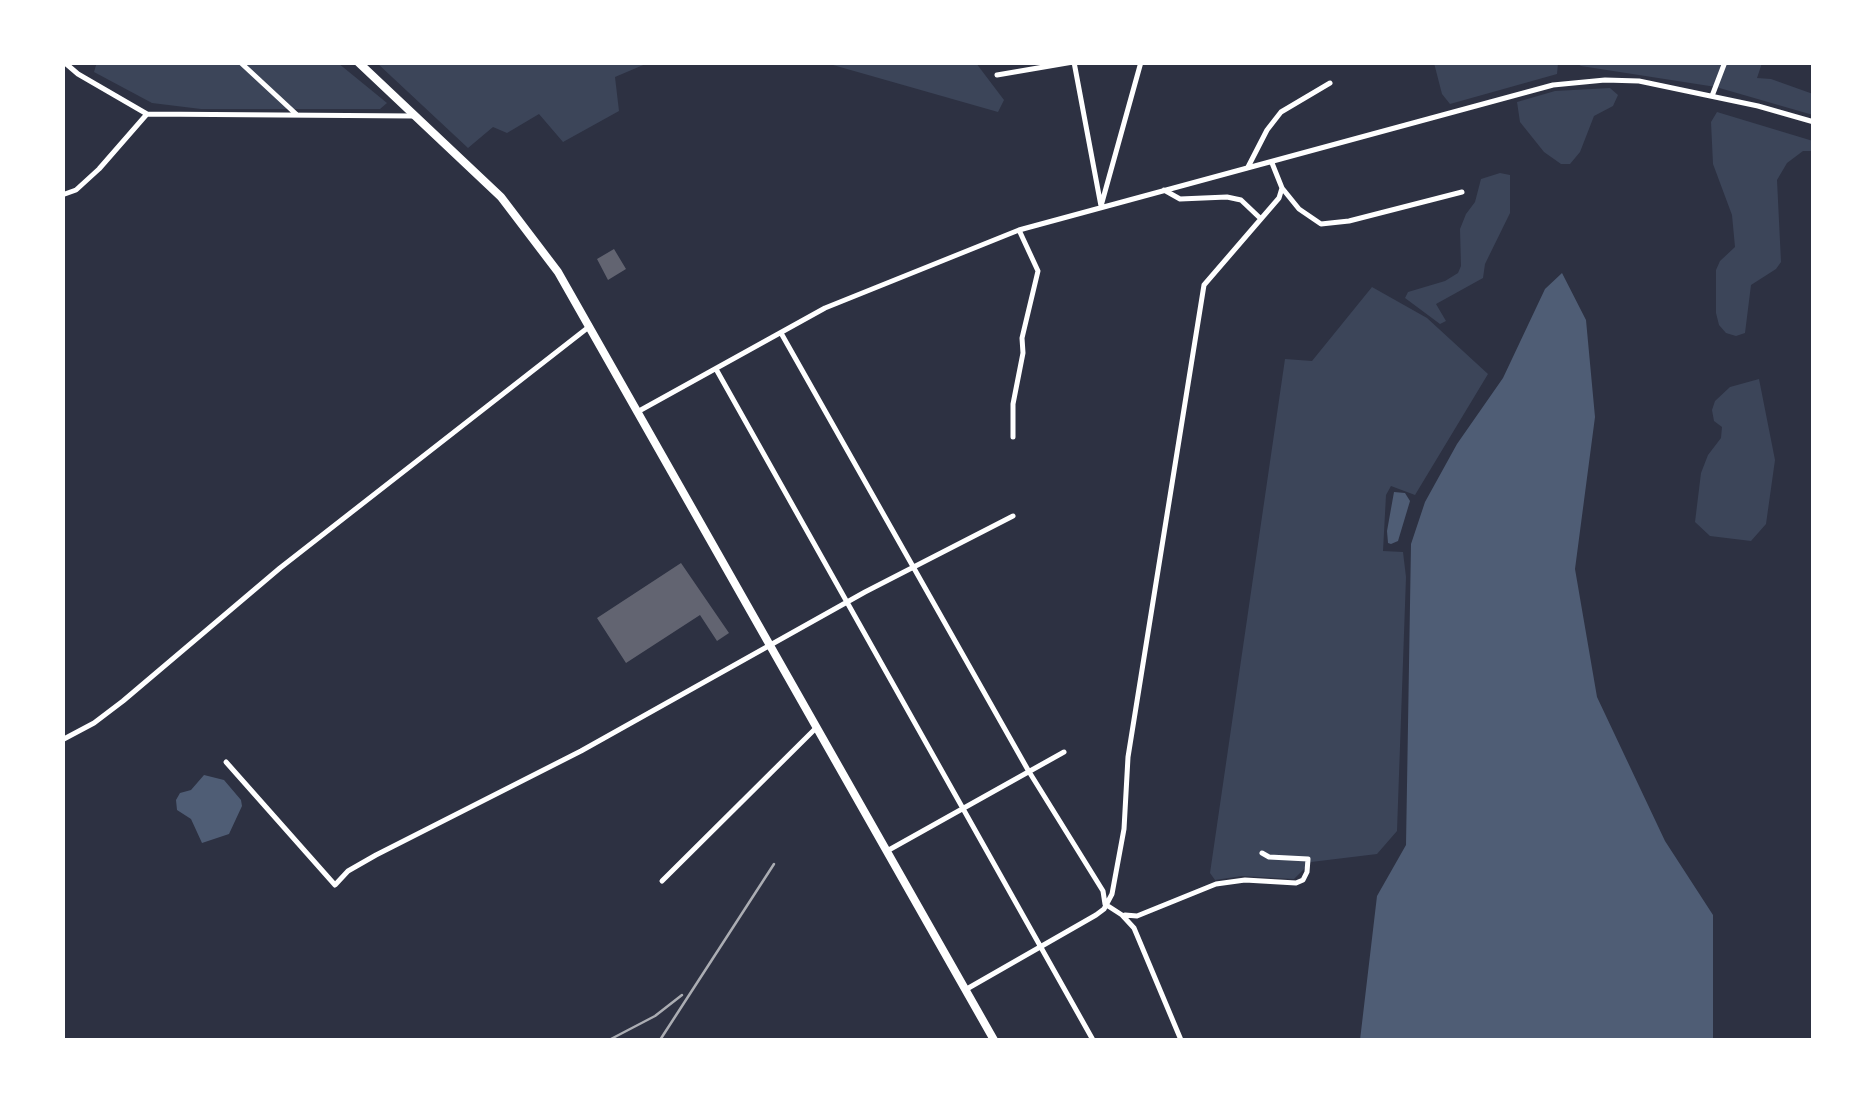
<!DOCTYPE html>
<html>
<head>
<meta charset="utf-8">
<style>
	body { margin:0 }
	#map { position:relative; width:1876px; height:1103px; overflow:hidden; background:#2d3142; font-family:"Work Sans",sans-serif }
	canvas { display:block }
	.frame { position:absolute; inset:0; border:65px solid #fff; pointer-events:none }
</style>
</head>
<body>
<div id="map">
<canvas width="1876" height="1103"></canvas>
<div class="frame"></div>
</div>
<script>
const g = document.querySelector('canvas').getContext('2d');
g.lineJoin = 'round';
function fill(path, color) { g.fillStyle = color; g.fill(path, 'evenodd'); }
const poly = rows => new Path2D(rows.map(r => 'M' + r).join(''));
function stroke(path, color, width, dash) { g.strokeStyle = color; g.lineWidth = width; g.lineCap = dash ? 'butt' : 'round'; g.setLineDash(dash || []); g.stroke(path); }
fill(poly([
	[97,62,338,63,387,103,380,109,201,109,152,103,94,72],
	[377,63,648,63,615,77,619,111,563,142,539,114,507,133,493,127,468,148],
	[826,63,976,63,1004,100,998,112],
	[1434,63,1434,62,1558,63,1557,74,1450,104,1442,94],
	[1576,63,1762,63,1757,78,1771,79,1813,94,1813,115,1716,87,1581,66],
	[1610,88,1618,95,1613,106,1594,116,1580,152,1570,164,1561,164,1544,152,1520,122,1517,102,1555,91],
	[1717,112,1813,141,1813,151,1803,151,1787,163,1777,180,1781,262,1776,269,1751,285,1745,333,1736,336,1726,333,1719,325,1716,313,1716,270,1720,261,1735,247,1732,215,1713,164,1711,122],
	[1500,173,1510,175,1510,213,1485,264,1483,278,1436,304,1446,321,1440,324,1405,298,1408,292,1445,281,1458,273,1461,266,1460,229,1466,214,1475,202,1481,179],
	[1372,287,1427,318,1488,374,1415,495,1391,486,1386,495,1383,551,1403,552,1406,577,1397,831,1377,854,1311,862,1294,879,1242,876,1215,880,1210,873,1285,359,1312,361],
	[1759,379,1775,460,1766,524,1751,541,1710,536,1695,522,1701,473,1708,455,1721,438,1722,427,1714,421,1712,410,1715,401,1730,387]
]), '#3c4559');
fill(poly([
	[1562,273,1586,320,1595,417,1575,569,1597,697,1665,841,1713,915,1713,1040,1360,1040,1377,896,1406,845,1411,544,1425,502,1457,444,1503,378,1545,289],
	[1394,492,1405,493,1410,501,1398,541,1391,544,1388,543,1387,531],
	[204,775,224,780,241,800,242,806,229,834,202,843,191,819,177,810,176,800,180,793,191,790]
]), '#4f5d75');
fill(poly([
	[614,249,626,269,608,280,597,259],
	[681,563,729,633,717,641,700,615,626,663,597,618]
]), '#626471');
stroke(poly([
	[64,62,78,74,147,114],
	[240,62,296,114],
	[1074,62,1101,206,1141,62],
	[997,75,1073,62],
	[1712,96,1725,62],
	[1248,167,1267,130,1281,112,1330,83],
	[1282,188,1299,209,1321,224,1349,221,1462,192],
	[1164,190,1180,199,1227,197,1241,200,1261,219],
	[62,195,76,190,99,169,147,114,413,116],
	[781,333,1028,770,1103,891,1105,904,1122,915,1134,928,1181,1040],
	[716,369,1093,1040],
	[639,411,825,308,1019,230,1553,85,1605,80,1639,81,1758,106,1814,122],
	[1013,437,1013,404,1023,353,1022,338,1038,271,1019,230],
	[62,740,94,723,123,701,280,568,590,326],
	[226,762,335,885,348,871,376,855,581,751,865,592,1013,516],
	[887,851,1064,752],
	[662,881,817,727],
	[1125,915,1137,916,1216,884,1245,880,1296,883,1303,880,1307,872,1308,859,1269,857,1262,853],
	[965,990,1096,915,1104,909,1112,894,1124,829,1128,757,1204,285,1279,198,1282,188,1272,163]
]), '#fff', 5);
stroke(poly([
	[358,62,501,197,558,272,994,1040]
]), '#fff', 8);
stroke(poly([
	[609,1040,655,1016,682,995],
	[660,1040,774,864]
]), '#abadb3', 2.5);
</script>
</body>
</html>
